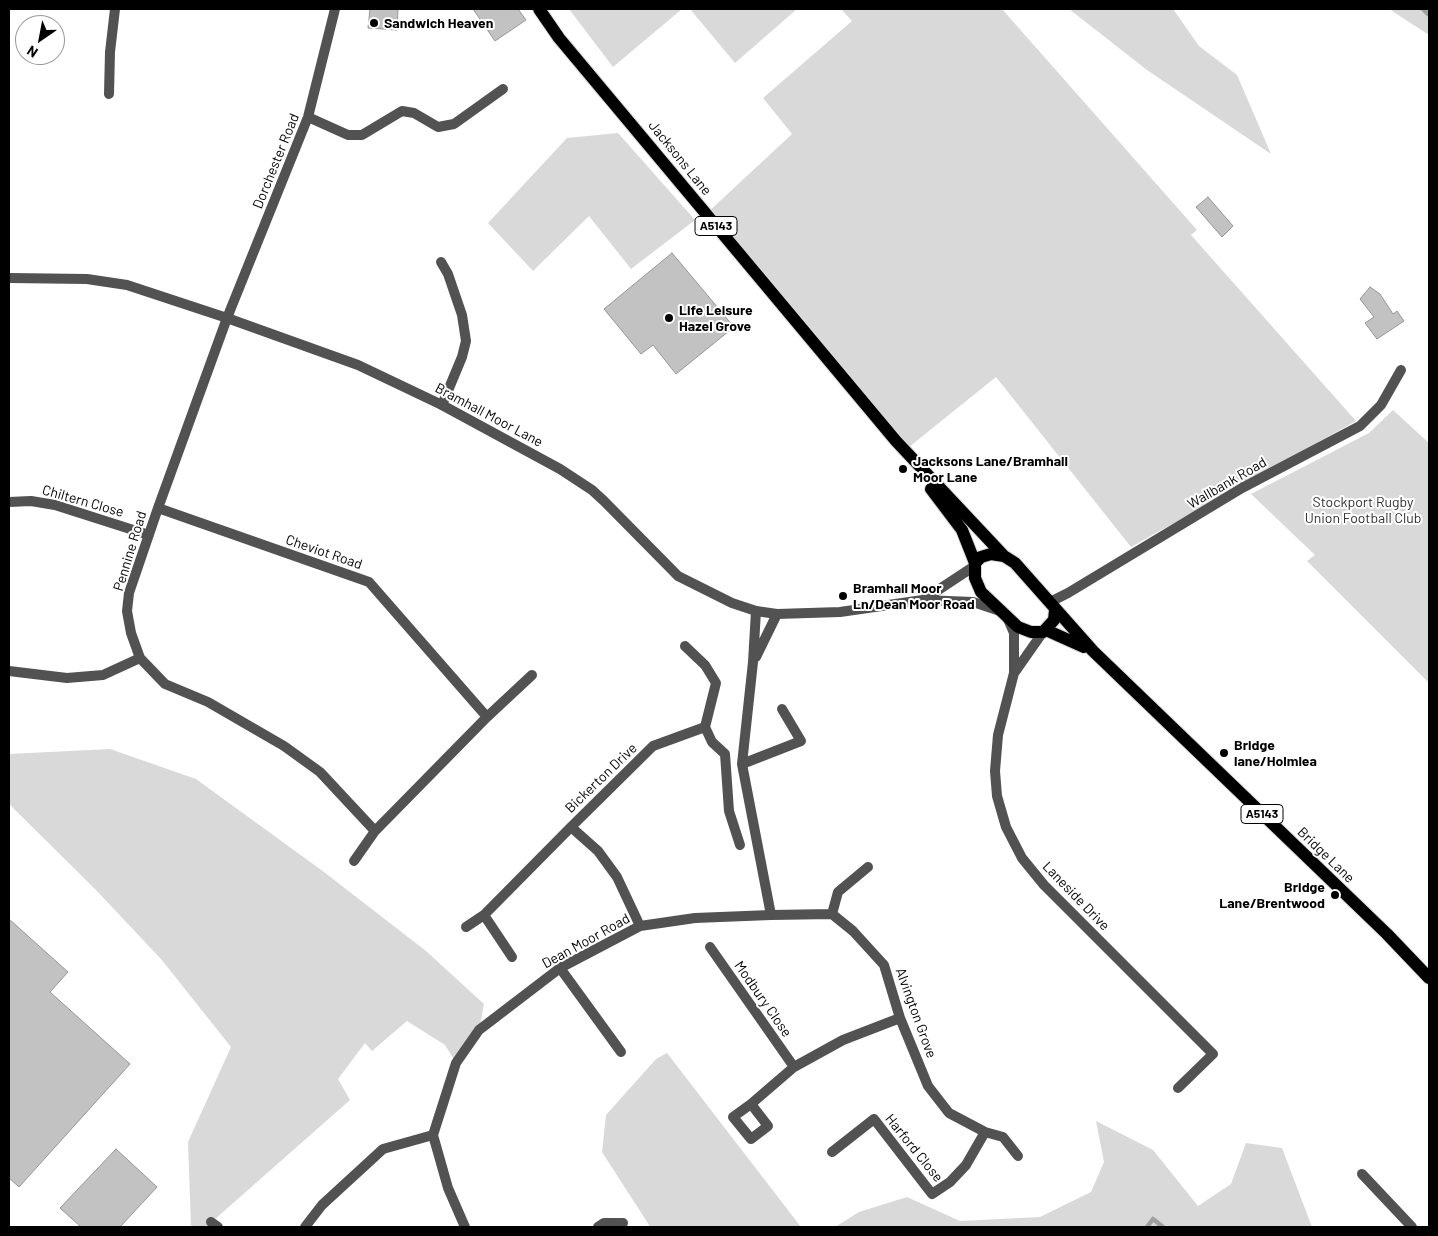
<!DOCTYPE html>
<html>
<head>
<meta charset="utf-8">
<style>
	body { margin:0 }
	#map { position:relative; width:1438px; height:1236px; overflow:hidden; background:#fff; font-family:Barlow,sans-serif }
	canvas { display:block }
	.frame { position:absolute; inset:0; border:10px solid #000; pointer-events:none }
	.north { position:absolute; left:15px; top:15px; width:50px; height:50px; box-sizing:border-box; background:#fff; border:1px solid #999; border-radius:50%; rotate:213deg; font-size:14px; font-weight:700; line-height:20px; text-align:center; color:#000 }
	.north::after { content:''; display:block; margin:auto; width:18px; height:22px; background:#000; clip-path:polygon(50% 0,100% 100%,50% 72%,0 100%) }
</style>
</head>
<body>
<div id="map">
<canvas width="1438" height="1236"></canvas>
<div class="frame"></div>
<div class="north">N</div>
</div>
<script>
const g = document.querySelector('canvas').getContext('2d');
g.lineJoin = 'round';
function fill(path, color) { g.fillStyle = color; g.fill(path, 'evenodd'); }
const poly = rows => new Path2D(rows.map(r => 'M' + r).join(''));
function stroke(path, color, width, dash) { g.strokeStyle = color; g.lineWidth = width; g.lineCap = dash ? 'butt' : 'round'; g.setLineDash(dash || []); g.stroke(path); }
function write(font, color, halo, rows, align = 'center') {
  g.font = font + ' Barlow,sans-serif'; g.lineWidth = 4; g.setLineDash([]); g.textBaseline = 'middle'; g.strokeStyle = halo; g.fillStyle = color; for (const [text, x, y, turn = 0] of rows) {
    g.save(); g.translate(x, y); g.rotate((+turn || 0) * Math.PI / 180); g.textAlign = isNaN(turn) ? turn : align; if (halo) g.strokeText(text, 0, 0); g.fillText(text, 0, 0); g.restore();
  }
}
fill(poly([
	[569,9,682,9,613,67],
	[690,9,797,9,735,63],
	[841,9,1002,9,1197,230,1191,235,1356,421,1131,547,996,377,904,451,706,214,792,134,763,98,852,21],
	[1069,9,1173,9,1199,46,1237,75,1271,154,1147,70],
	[1389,9,1429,9,1429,35],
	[618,133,695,220,631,269,589,216,533,271,488,223,567,138],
	[1393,410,1429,443,1429,683,1307,561,1315,555,1251,494,1369,433],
	[110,749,196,779,324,872,426,951,484,1004,479,1030,456,1063,445,1045,407,1021,372,1051,365,1043,338,1079,350,1100,206,1227,191,1227,188,1142,231,1047,161,959,95,889,9,804,9,754],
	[667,1053,801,1227,650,1227,649,1225,602,1152,606,1115,656,1059],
	[1096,1121,1153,1150,1198,1206,1231,1184,1246,1143,1282,1148,1312,1227,835,1227,859,1212,907,1197,960,1221,1040,1217,1091,1192,1104,1162]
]), '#d9d9d9');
stroke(poly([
	[1423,9,1429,15],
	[1147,1227,1153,1219,1163,1227]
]), '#a0a0a0', 4.5);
const building = poly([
	[370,9,398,9,397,30,368,28,370,9],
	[473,9,518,9,526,20,495,41,473,9],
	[1208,197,1233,226,1222,237,1196,207,1208,197],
	[672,253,734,327,676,374,653,345,641,354,604,309,672,253],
	[1370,287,1380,294,1393,314,1397,311,1404,321,1377,339,1365,323,1374,317,1360,299,1370,287],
	[9,919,68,972,50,992,130,1064,19,1187,9,1178,9,919],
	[116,1149,157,1187,120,1227,81,1227,60,1208,116,1149]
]);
fill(building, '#c2c2c2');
stroke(building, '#969696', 1);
const primary = poly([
	[539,9,559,38,896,441,1004,556],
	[931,489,962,530,975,563],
	[1055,610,1054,620,1043,632,1031,632,1018,627,981,592,975,578,975,563,981,557,991,554,1004,556,1015,563,1093,651,1387,934,1429,978],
	[1046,630,1084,647]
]);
stroke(primary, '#dbdbdb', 14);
stroke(poly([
	[335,9,308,117,227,318,158,508,129,593,127,611,131,633,140,658,165,684,208,702,284,746,320,772,375,831],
	[109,94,110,52,115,9],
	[308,117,348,135,362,135,402,111,414,113,438,127,454,124,503,89],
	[441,262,448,274,462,315,466,341,462,357,442,405],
	[9,502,31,501,55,505,149,535],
	[158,508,369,582,487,717,375,831,354,861],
	[1050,602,1068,593,1242,488,1360,426,1381,405,1401,370],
	[1008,619,1014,633,1014,673,998,735,995,771,997,796,1006,827,1022,858,1044,885,1213,1054,1178,1088],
	[756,657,777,614],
	[9,671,67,678,103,675,140,658],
	[1015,672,1043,632],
	[487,717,532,675],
	[705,727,712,742,725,754,729,811,740,845],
	[742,764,801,741,782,709],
	[832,914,838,892,868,867],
	[771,915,832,914,853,931,884,965,900,1018,928,1086,949,1113,985,1132,1003,1137,1018,1156],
	[640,926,617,877,598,851,571,827,653,746,705,727,716,683,705,665,685,646],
	[466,927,484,915],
	[710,947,794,1067],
	[512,957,484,915,571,827],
	[560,968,621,1052],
	[751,1104,733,1117,751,1139,768,1126,751,1104,794,1067,843,1040,900,1018],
	[832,1152,874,1119,932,1194,950,1182,966,1165,985,1132],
	[1362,1174,1412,1227],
	[211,1222,218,1227],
	[305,1227,322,1205,383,1149,433,1135],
	[465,1227,448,1188,433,1135,456,1063,479,1030,560,968,640,926,695,918,771,915,742,764,753,662,756,611],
	[598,1227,604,1223,623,1223]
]), '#525252', 10);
stroke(poly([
	[9,278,87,279,127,285,227,318,358,365,442,405,560,469,592,490,604,501,678,576,732,603,756,611,777,614,840,612,923,600,973,602,1000,611],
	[923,600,973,567]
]), '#525252', 10);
stroke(primary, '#000', 12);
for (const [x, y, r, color] of [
	[374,23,5,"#000"],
	[669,318,5,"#000"],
	[903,469,5,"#000"],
	[843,596,5,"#000"],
	[1224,753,5,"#000"],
	[1335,895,5,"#000"]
]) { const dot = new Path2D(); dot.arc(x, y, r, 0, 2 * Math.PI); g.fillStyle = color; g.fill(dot); stroke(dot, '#fff', 2); }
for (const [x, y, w] of [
	[716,226,42],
	[1262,814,42]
]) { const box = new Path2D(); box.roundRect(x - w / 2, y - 9.5, w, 19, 4); g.fillStyle = '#fff'; g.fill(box); stroke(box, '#000', 1); }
write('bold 12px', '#000', null, [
	["A5143",716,226],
	["A5143",1262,814]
]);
write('bold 14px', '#000', '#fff', [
	["Sandwich Heaven",384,23],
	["Life Leisure",679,310],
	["Hazel Grove",679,326],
	["Jacksons Lane/Bramhall",913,461],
	["Moor Lane",913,477],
	["Bramhall Moor",853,588],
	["Ln/Dean Moor Road",853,604],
	["Bridge",1234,745],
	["lane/Holmlea",1234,761],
	["Bridge",1325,887,"right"],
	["Lane/Brentwood",1325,903,"right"]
], 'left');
write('14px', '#000', '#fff', [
	["Jacksons Lane",680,158,51],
	["Dorchester Road",276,161,-68],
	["Bramhall Moor Lane",489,415,28],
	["Wallbank Road",1227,483,-30],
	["Chiltern Close",83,501,16],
	["Pennine Road",130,551,-73],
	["Cheviot Road",324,552,19],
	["Bickerton Drive",601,778,-44],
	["Bridge Lane",1326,855,44],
	["Laneside Drive",1076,896,46],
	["Dean Moor Road",586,941,-29],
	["Modbury Close",763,999,55],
	["Alvington Grove",916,1013,70],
	["Harford Close",914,1148,51]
]);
write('14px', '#303030', '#fff', [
	["Stockport Rugby",1363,502],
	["Union Football Club",1363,518]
]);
</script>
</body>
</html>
